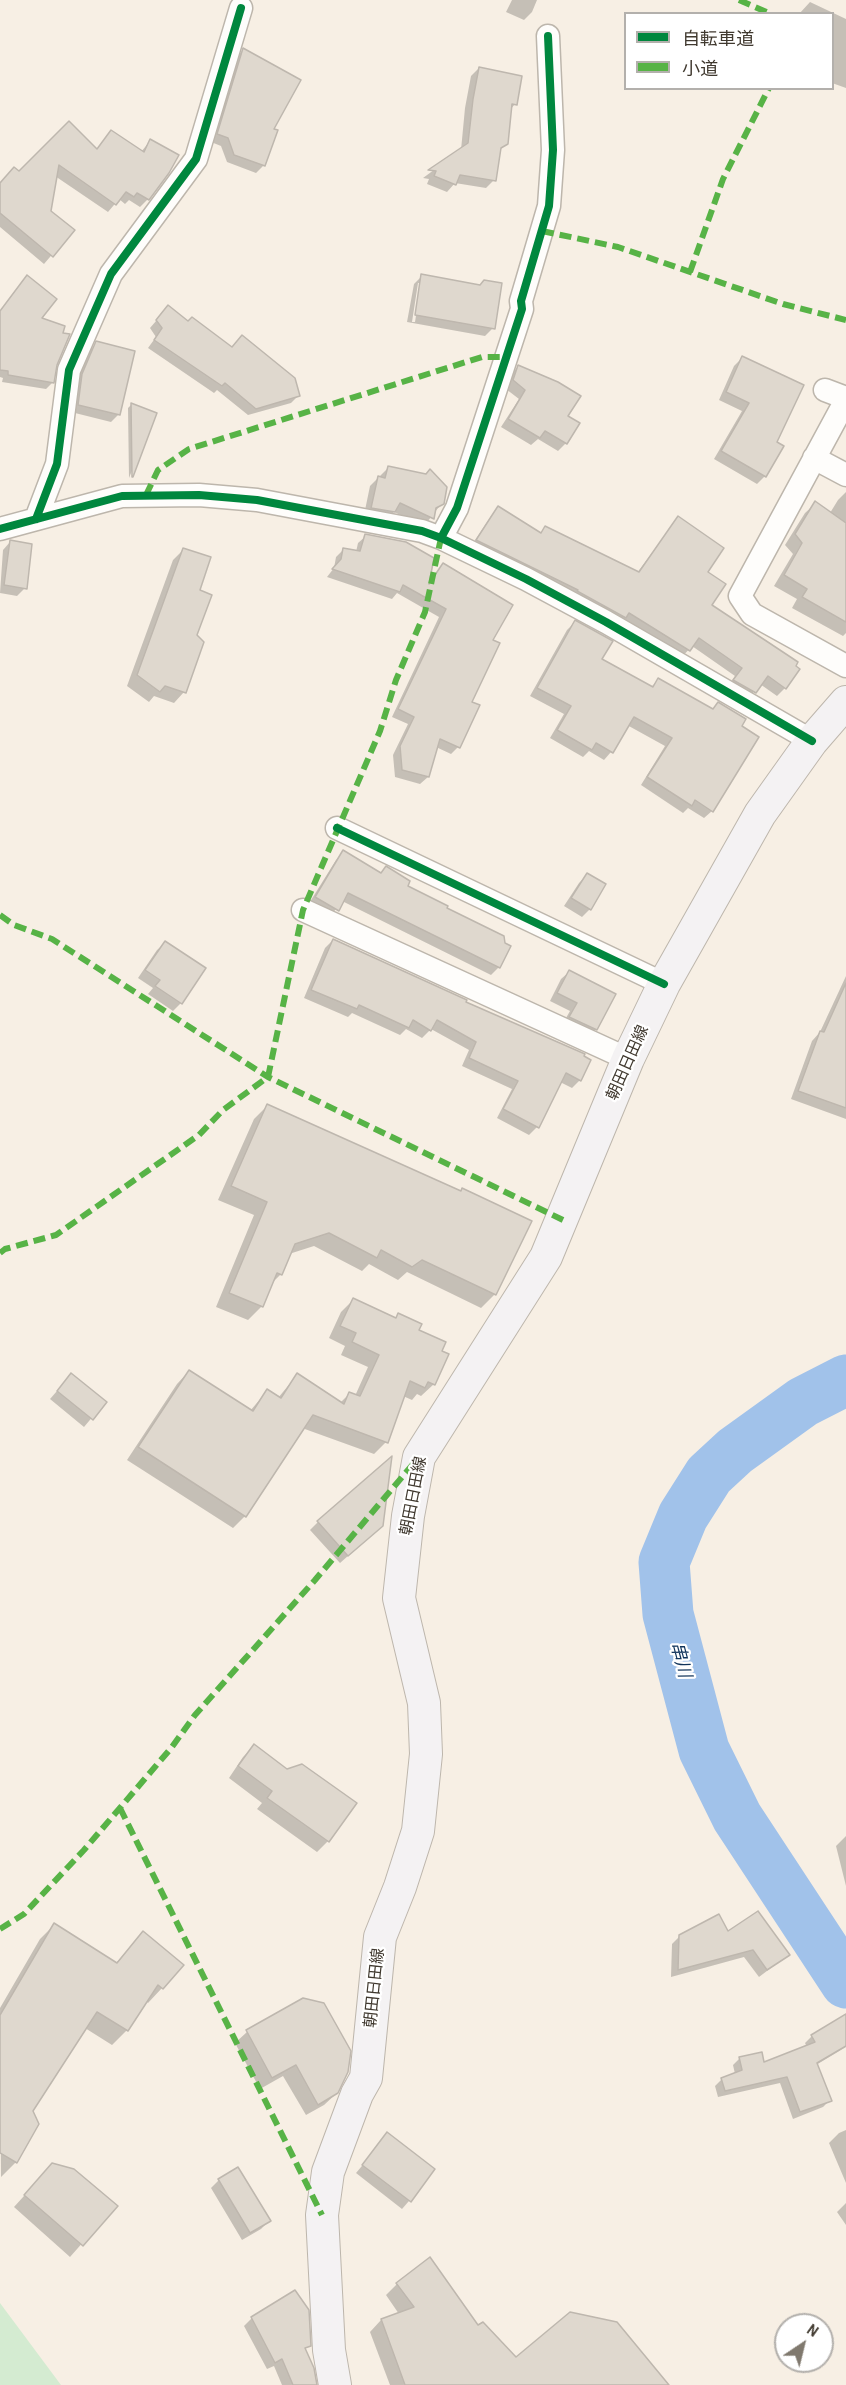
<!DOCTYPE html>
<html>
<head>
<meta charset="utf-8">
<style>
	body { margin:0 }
	#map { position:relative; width:846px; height:2385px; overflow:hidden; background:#f7efe4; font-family:"Archivo Narrow","Noto Sans JP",sans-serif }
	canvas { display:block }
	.legend { position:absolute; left:624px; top:12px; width:210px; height:78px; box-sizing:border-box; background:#fff; border:2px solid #b3b0ac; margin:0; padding:8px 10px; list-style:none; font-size:18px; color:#40392f }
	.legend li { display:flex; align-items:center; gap:12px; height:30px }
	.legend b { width:30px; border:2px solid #b3b0ac }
	.north { position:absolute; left:774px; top:2313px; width:60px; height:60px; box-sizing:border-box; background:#fff; border:2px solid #b3b0ac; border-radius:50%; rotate:35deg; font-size:16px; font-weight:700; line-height:24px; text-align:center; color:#40392f }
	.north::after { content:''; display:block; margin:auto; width:21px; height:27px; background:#80796e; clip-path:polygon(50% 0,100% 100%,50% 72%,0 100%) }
</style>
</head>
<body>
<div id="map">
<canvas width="846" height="2385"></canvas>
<ul class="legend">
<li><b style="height:8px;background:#00873e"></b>自転車道</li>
<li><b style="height:8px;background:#57b346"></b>小道</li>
</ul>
<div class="north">N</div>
</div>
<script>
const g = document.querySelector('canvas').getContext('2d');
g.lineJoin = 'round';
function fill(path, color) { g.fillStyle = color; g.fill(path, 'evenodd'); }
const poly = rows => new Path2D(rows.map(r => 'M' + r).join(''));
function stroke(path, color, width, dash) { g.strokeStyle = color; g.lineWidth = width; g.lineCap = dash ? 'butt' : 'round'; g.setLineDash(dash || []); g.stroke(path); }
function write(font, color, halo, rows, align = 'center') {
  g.font = font + ' "Archivo Narrow","Noto Sans JP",sans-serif'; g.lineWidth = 4.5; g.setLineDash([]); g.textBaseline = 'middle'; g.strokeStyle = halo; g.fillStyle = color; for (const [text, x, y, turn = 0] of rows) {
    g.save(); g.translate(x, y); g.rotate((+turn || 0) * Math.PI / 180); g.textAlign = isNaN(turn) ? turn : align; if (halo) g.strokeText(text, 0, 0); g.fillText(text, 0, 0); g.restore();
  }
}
fill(poly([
	[0,2303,61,2385,0,2385]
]), '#d4ebd1');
fill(poly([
	[512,0,537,0,532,12,524,20,506,12],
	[810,2,846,19,846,88,832,83,832,14,799,14],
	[243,50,272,129,276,131,263,166,256,173,227,162,221,146,211,142,236,58],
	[479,68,515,104,510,110,507,143,499,151,494,180,486,188,455,183,447,192,427,184,429,179,423,178,461,150,465,108,471,76],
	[111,132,141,152,150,141,148,199,140,207,129,200,125,204,119,199,108,212,55,176,50,211,73,230,44,264,0,227,0,184,19,173,96,150],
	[422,276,480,286,493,328,485,336,407,322,414,284],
	[418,283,421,283,415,322,412,322],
	[168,307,188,323,299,395,291,403,248,415,217,390,214,393,148,348,156,337,150,328],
	[0,311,39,319,55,364,52,383,46,389,2,382,3,378,0,377],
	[97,343,119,414,111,422,71,412,75,383,89,351],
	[742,358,775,443,765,476,757,484,714,459,742,411,719,400,734,366],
	[518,367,566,417,578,423,566,443,558,451,538,439,531,445,501,427,519,399,506,389,510,375],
	[131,405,155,414,129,478,128,408],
	[388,468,442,503,424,526,394,512,386,519,364,515,370,486],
	[846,492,846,633,843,636,792,608,797,599,774,586,793,554,785,545,805,513,816,503,830,513,838,500],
	[498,508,539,534,545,528,637,573,678,518,706,572,710,606,785,688,777,696,760,684,747,700,727,688,735,676,692,646,681,658,470,548,491,516],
	[366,536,427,585,443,565,491,640,470,702,458,747,451,754,436,747,428,777,420,784,395,777,393,755,408,724,392,717,439,617,397,593,392,599,327,577,334,568,336,557,343,550,356,552,358,543],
	[10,542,25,588,17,596,0,593,3,550],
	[184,549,198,591,195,636,184,692,174,703,154,696,149,702,127,686,173,560],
	[575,622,600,660,650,688,659,679,712,710,712,811,704,818,688,808,683,813,641,785,665,746,627,725,611,752,604,760,589,751,583,757,550,738,564,714,530,696,567,630],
	[344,852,445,909,499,967,491,975,342,901,329,918,308,905,336,860],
	[587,875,590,909,582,917,564,906,579,883],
	[333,940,465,1003,580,1080,572,1088,560,1082,537,1127,529,1135,497,1118,512,1089,462,1066,469,1050,431,1029,422,1038,406,1029,400,1035,352,1013,348,1017,304,998,325,948],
	[165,943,181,1003,173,1011,148,994,153,988,138,978,157,950],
	[569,972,596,1029,588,1037,562,1025,570,1011,550,1001,561,979],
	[846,976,846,1119,791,1099,812,1041,820,1032],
	[267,1106,495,1294,481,1308,407,1272,398,1280,369,1264,362,1271,314,1246,289,1254,281,1274,270,1285,262,1306,248,1320,216,1307,254,1215,218,1200,254,1119],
	[353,1300,395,1319,399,1315,440,1351,434,1384,421,1396,417,1394,412,1400,403,1396,386,1442,374,1454,302,1428,245,1516,233,1528,127,1460,177,1384,189,1371,250,1411,267,1391,278,1398,297,1375,340,1403,349,1394,355,1396,368,1367,341,1355,345,1346,329,1338,341,1312],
	[71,1375,105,1402,84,1427,50,1399],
	[318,1522,374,1533,340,1563,310,1530],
	[254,1746,287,1771,328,1841,317,1852,257,1809,262,1803,229,1778,243,1757],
	[846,1836,846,1886,836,1846],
	[54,1925,115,1964,143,1933,162,1988,148,2003,146,2001,127,2030,112,2045,85,2028,32,2111,38,2124,16,2162,1,2177,0,2008,40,1939],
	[728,1934,788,1955,759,1977,744,1957,671,1977,672,1944,680,1936],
	[303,2000,337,2093,324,2105,306,2115,283,2076,260,2089,235,2043,247,2032],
	[846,2017,846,2047,816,2065,830,2100,823,2107,793,2119,780,2083,718,2097,715,2086,722,2079,735,2074,733,2065,740,2058,763,2064,807,2047,805,2043,812,2036],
	[846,2130,846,2183,829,2143,839,2133],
	[383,2141,409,2201,402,2209,356,2173],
	[52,2165,115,2206,70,2257,14,2207],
	[237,2169,269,2221,261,2229,242,2240,211,2188,219,2180],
	[846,2203,846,2225,837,2212],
	[397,2284,478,2327,516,2359,662,2385,390,2385,370,2332,381,2320,399,2314,386,2295],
	[252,2318,309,2345,304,2350,315,2385,282,2385,274,2366,267,2369,244,2326]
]), '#0003');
stroke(poly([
	[846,1380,803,1402,735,1451,709,1475,683,1516,664,1562,668,1614,704,1750,737,1817,846,1983]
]), '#a1c2ea', 51);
const building = poly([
	[243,48,301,80,274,129,278,130,265,166,234,155,228,138,217,134,243,48],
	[479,67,522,76,517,105,512,104,508,144,501,148,496,181,460,175,456,185,434,176,436,171,428,170,468,143,473,99,479,67],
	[69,121,97,149,111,130,144,152,150,139,179,155,169,173,149,200,137,193,134,197,126,192,116,205,59,165,51,211,75,230,53,257,0,213,0,183,14,167,19,171,69,121],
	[421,274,480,285,484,280,502,283,495,329,415,315,421,274],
	[27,275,57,299,42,318,65,326,63,333,70,334,57,365,54,383,8,375,8,371,0,370,0,311,27,275],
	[168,305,188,321,192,317,232,347,242,335,295,378,300,396,256,409,225,383,222,386,154,340,162,328,156,320,168,305],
	[96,341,135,351,120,415,78,405,82,374,96,341],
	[742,356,804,385,777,442,784,446,766,477,721,451,749,403,726,392,742,356],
	[518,365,558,382,581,396,568,416,580,423,567,444,545,431,540,438,508,419,525,390,513,380,518,365],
	[131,403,157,413,133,477,132,477,131,403],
	[388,466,426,474,430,469,447,487,444,504,436,508,434,519,400,503,395,512,371,508,378,476,385,478,388,466],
	[815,501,846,523,846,622,802,597,807,589,784,575,802,543,795,534,815,501],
	[498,506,541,533,545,526,639,572,678,516,724,548,708,572,726,584,712,605,798,662,796,666,800,669,786,689,768,676,756,693,733,680,742,668,699,638,690,651,629,613,626,618,577,591,578,590,476,540,498,506],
	[365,534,406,542,434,558,429,584,443,563,513,605,493,640,500,643,472,702,480,705,460,748,440,739,429,777,402,770,400,746,414,717,398,709,446,609,403,585,400,592,332,569,341,559,343,548,360,551,365,534],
	[10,540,32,544,27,589,4,585,10,540],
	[183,548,211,557,200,590,212,595,197,635,204,642,186,693,165,686,160,692,137,675,183,548],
	[575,620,613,641,602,659,653,687,658,678,713,709,718,702,746,719,742,726,759,737,713,812,695,800,692,806,647,777,672,738,634,717,613,753,596,743,592,750,557,730,571,706,537,688,575,620],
	[343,850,381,873,386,866,410,881,408,886,448,906,447,908,504,936,505,943,511,946,500,968,348,893,339,911,315,897,343,850],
	[587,873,606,884,591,910,571,898,587,873],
	[333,939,467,1000,466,1002,585,1054,584,1056,591,1060,581,1081,566,1073,539,1128,503,1109,518,1081,469,1058,476,1042,437,1020,431,1031,413,1020,409,1028,359,1005,357,1009,311,990,333,939],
	[165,941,206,968,182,1004,155,986,160,980,145,970,165,941],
	[569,970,616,994,597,1030,569,1017,577,1003,557,993,569,970],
	[846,983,846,1108,798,1091,820,1031,824,1032,846,983],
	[267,1104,461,1191,462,1188,532,1221,496,1295,422,1260,412,1267,381,1250,377,1258,329,1233,295,1244,282,1275,277,1273,263,1307,229,1293,267,1202,231,1186,267,1104],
	[353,1298,396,1318,398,1313,422,1324,419,1330,446,1342,442,1351,449,1354,435,1385,428,1382,425,1388,410,1381,388,1443,313,1415,246,1517,138,1447,189,1370,253,1411,267,1389,281,1398,297,1373,344,1404,349,1392,360,1396,379,1355,352,1342,356,1333,340,1326,353,1298],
	[71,1373,107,1402,93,1420,57,1391,71,1373],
	[392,1456,383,1526,348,1556,317,1521,392,1456],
	[254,1744,287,1769,302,1764,357,1803,329,1842,267,1798,272,1791,238,1766,254,1744],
	[758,1911,790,1955,767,1970,753,1950,678,1970,679,1935,719,1914,728,1931,758,1911],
	[54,1923,117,1963,143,1931,184,1965,163,1989,158,1985,128,2031,97,2012,33,2111,39,2124,17,2163,0,2153,0,2015,54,1923],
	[303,1998,324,2003,351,2051,348,2072,338,2093,318,2105,296,2065,272,2078,246,2030,303,1998],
	[846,2014,846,2046,817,2063,832,2101,800,2112,787,2077,725,2091,721,2078,742,2070,739,2057,762,2052,764,2062,815,2042,811,2035,846,2014],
	[387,2132,435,2169,411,2202,362,2165,387,2132],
	[52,2163,74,2169,118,2206,83,2246,24,2195,52,2163],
	[238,2167,271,2221,250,2233,218,2179,238,2167],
	[430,2257,478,2325,483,2322,516,2357,570,2312,617,2322,669,2385,405,2385,381,2319,414,2307,396,2283,430,2257],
	[295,2290,309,2310,311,2346,305,2348,314,2368,317,2385,293,2385,282,2359,275,2363,251,2317,295,2290]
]);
fill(building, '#dfd8ce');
stroke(building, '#beb7ae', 1.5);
const minor = poly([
	[825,390,846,398],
	[846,400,740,596,752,614,846,666],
	[814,458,846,475],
	[36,519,57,464,69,370,111,274,196,159,241,8],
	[0,529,122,496,199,495,257,500,422,531,441,538,526,579,606,622,812,741],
	[441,538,457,508,522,309,521,301,549,206,553,150,548,36],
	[337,828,664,984],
	[303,910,628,1059]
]);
const secondary = poly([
	[335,2385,329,2350,322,2215,328,2172,357,2094,366,2078,380,1937,400,1887,418,1831,426,1754,424,1703,399,1598,408,1516,419,1457,546,1257,628,1059,664,984,760,814,812,741,846,702]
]);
stroke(minor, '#bdb6ac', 25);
stroke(secondary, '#bdb6ac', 34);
stroke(minor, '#fefdfb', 22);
stroke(secondary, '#f4f2f3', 32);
stroke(poly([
	[739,0,771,14],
	[542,231,618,247,783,304,846,320],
	[690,272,723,179,769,88],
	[146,495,158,470,189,449,482,357,506,357],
	[0,915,14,925,52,939,268,1077,563,1220],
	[0,1253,5,1249,56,1235,199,1135,223,1110,268,1077,303,910,380,731,396,680,425,612,441,538],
	[120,1808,322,2215],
	[0,1929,24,1914,84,1850,172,1747,195,1715,315,1580,419,1457]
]), '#57b346', 6, [12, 6]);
stroke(poly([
	[36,519,57,464,69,370,111,274,196,159,241,8],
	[0,529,122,496,199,495,257,500,422,531,441,538,526,579,606,622,812,741],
	[441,538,457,508,522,309,521,301,549,206,553,150,548,36],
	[337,828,664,984]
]), '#00873e', 8);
write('16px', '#40392f', '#fff', [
	["朝田日田線",628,1063,-66],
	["朝田日田線",414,1496,-79],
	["朝田日田線",375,1988,-84]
]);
write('italic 18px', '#11345b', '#fff', [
	["串川",680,1660,75]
]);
</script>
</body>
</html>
